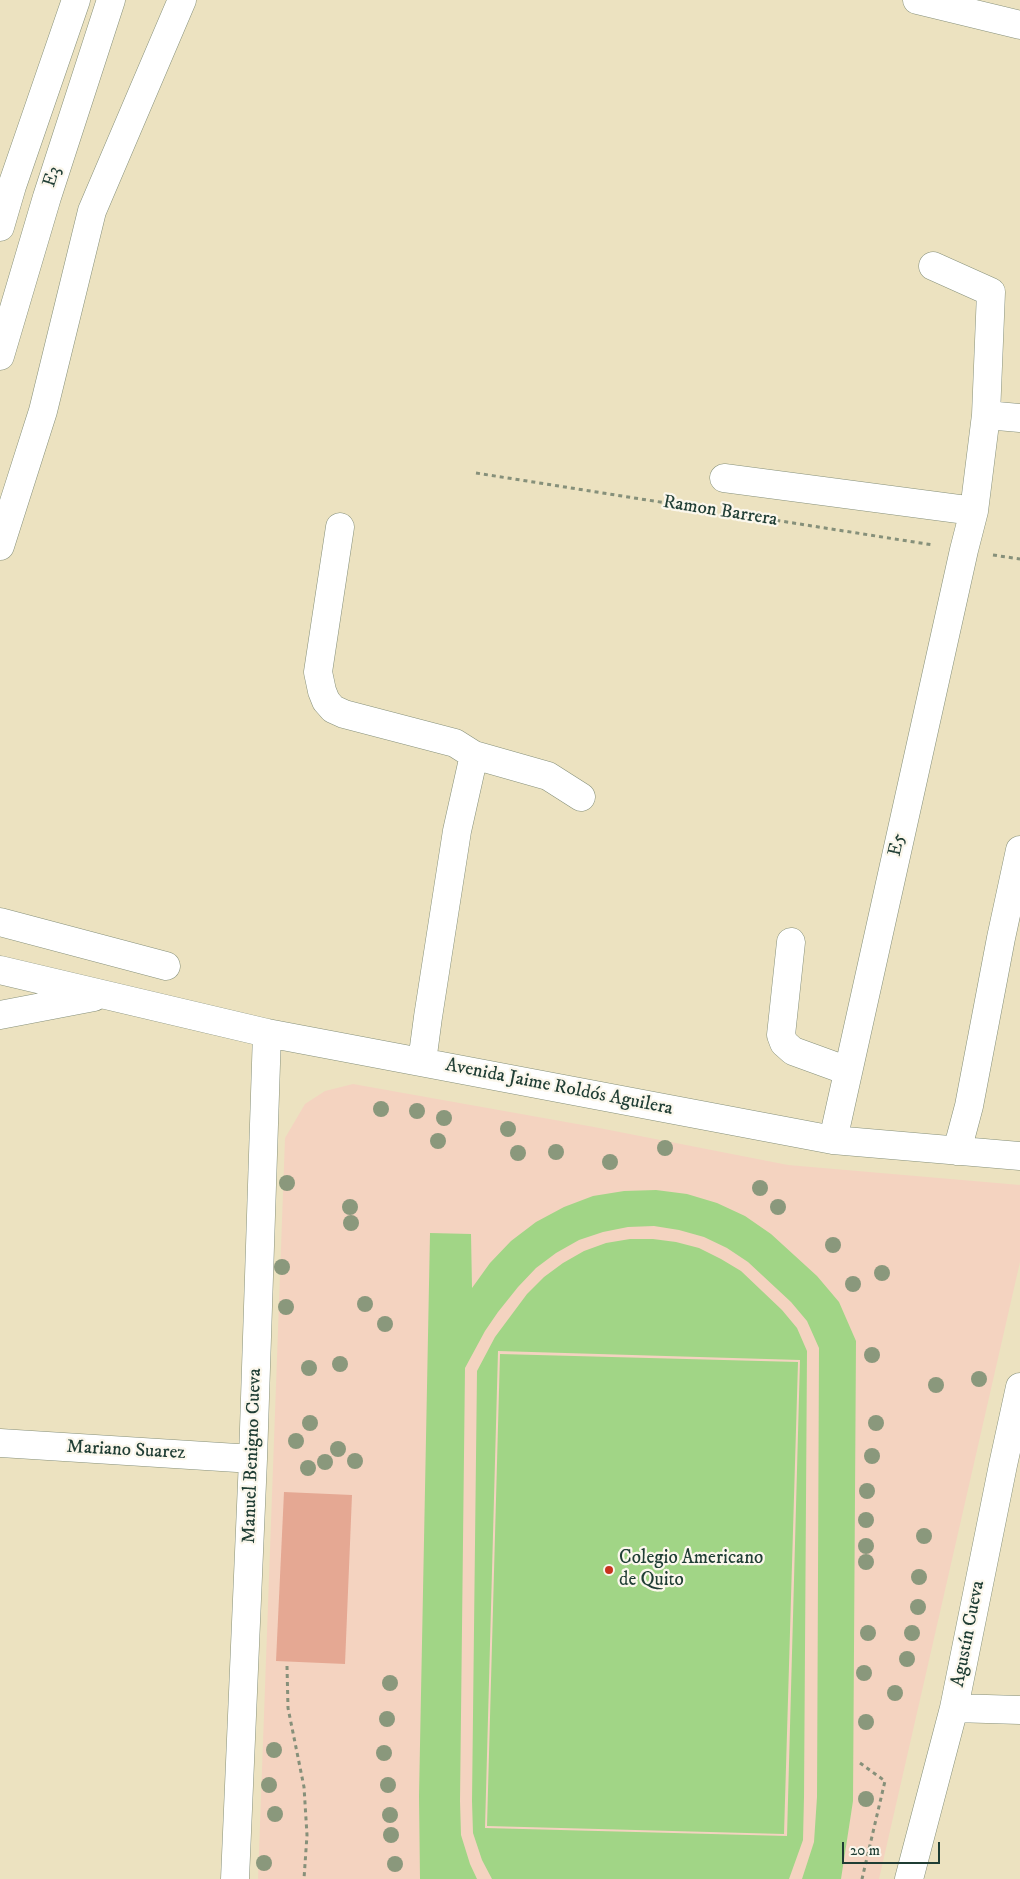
<!DOCTYPE html>
<html>
<head>
<meta charset="utf-8">
<style>
	body { margin:0 }
	#map { position:relative; width:1020px; height:1879px; overflow:hidden; background:#ece2c0; font-family:"IM FELL DW Pica",serif }
	canvas { display:block }
	.scale { position:absolute; left:842px; top:1842px; width:98px; height:22px; box-sizing:border-box; border:2px solid #1f3d34; border-top:0; padding-left:6px; font-size:15px; line-height:18px; white-space:nowrap; color:#1f3d34; -webkit-text-stroke:4px #fbf7ec; paint-order:stroke }
</style>
</head>
<body>
<div id="map">
<canvas width="1020" height="1879"></canvas>
<div class="scale">20 m</div>
</div>
<script>
const g = document.querySelector('canvas').getContext('2d');
g.lineJoin = 'round';
function fill(path, color) { g.fillStyle = color; g.fill(path, 'evenodd'); }
const poly = rows => new Path2D(rows.map(r => 'M' + r).join(''));
function stroke(path, color, width, dash) { g.strokeStyle = color; g.lineWidth = width; g.lineCap = dash ? 'butt' : 'round'; g.setLineDash(dash || []); g.stroke(path); }
function write(font, color, halo, rows, align = 'center') {
  g.font = font + ' "IM FELL DW Pica",serif'; g.lineWidth = 4.5; g.setLineDash([]); g.textBaseline = 'middle'; g.strokeStyle = halo; g.fillStyle = color; for (const [text, x, y, turn = 0] of rows) {
    g.save(); g.translate(x, y); g.rotate((+turn || 0) * Math.PI / 180); g.textAlign = isNaN(turn) ? turn : align; if (halo) g.strokeText(text, 0, 0); g.fillText(text, 0, 0); g.restore();
  }
}
fill(poly([
	[353,1084,594,1127,788,1165,1020,1185,1020,1262,879,1879,258,1879,285,1138,305,1104,325,1091]
]), '#f4d3c0');
fill(poly([
	[656,1190,687,1194,717,1203,745,1216,771,1234,817,1276,839,1302,856,1341,853,1801,841,1879,802,1879,814,1842,817,1797,819,1348,807,1321,791,1302,748,1262,727,1248,704,1237,679,1230,654,1226,628,1227,603,1232,579,1240,556,1253,536,1268,518,1287,498,1312,485,1331,465,1368,460,1801,461,1835,470,1864,477,1879,420,1879,419,1796,430,1233,471,1234,472,1288,490,1263,511,1241,536,1222,564,1207,593,1196,624,1191],
	[630,1239,653,1239,676,1242,699,1248,721,1259,741,1271,782,1310,797,1328,807,1351,804,1797,803,1840,789,1879,492,1879,482,1860,473,1833,472,1801,477,1371,495,1337,527,1294,544,1277,563,1263,584,1251,606,1243],
	[498,1351,800,1360,787,1836,485,1828],
	[500,1354,798,1362,784,1834,487,1826]
]), '#a1d586');
fill(poly([
	[284,1492,352,1495,345,1664,276,1661]
]), '#e5a893');
const minor = poly([
	[917,0,1020,25],
	[0,227,12,186,76,0],
	[0,356,47,197,111,0],
	[986,415,1020,418],
	[724,478,974,511],
	[340,527,318,672,322,691,326,701,333,709,344,714,455,743,474,755],
	[0,546,43,411,92,211,182,0],
	[0,922,166,966],
	[791,942,781,1035,784,1043,793,1051,848,1071],
	[0,970,267,1033,833,1140,1020,1156],
	[0,1015,94,997],
	[422,1062,428,1017,457,831,474,755,548,776,581,797],
	[833,1140,964,550,974,511,986,415,991,292,933,266],
	[957,1151,969,1106,1001,938,1020,850],
	[0,1443,253,1459],
	[954,1708,1020,1710],
	[235,1879,253,1459,267,1033],
	[909,1879,954,1708,1003,1465,1020,1387]
]);
stroke(minor, '#86907a', 29);
stroke(poly([
	[476,473,933,545],
	[993,555,1020,559],
	[287,1666,288,1708,304,1787,307,1835,304,1879],
	[860,1763,885,1781,862,1879]
]), '#86907a', 3, [4, 4]);
stroke(minor, '#fff', 28);
g.fillStyle = '#8a987c';
for (const [x, y] of [
	[381,1109],
	[417,1111],
	[444,1118],
	[508,1129],
	[438,1141],
	[665,1148],
	[556,1152],
	[518,1153],
	[610,1162],
	[287,1183],
	[760,1188],
	[350,1207],
	[778,1207],
	[351,1223],
	[833,1245],
	[282,1267],
	[882,1273],
	[853,1284],
	[365,1304],
	[286,1307],
	[385,1324],
	[872,1355],
	[340,1364],
	[309,1368],
	[979,1379],
	[936,1385],
	[310,1423],
	[876,1423],
	[296,1441],
	[338,1449],
	[872,1456],
	[355,1461],
	[325,1462],
	[308,1468],
	[867,1491],
	[866,1520],
	[924,1536],
	[866,1546],
	[866,1562],
	[919,1577],
	[918,1607],
	[868,1633],
	[912,1633],
	[907,1659],
	[864,1673],
	[390,1683],
	[895,1693],
	[387,1719],
	[866,1722],
	[274,1750],
	[384,1753],
	[269,1785],
	[388,1785],
	[866,1799],
	[275,1814],
	[390,1815],
	[391,1835],
	[264,1863],
	[395,1864]
]) { g.beginPath(); g.arc(x, y, 8, 0, 2 * Math.PI); g.fill(); }
for (const [x, y, r, color] of [
	[609,1570,5,"#c8321e"]
]) { const dot = new Path2D(); dot.arc(x, y, r, 0, 2 * Math.PI); g.fillStyle = color; g.fill(dot); stroke(dot, '#fbf7ec', 2); }
write('19px', '#1f3d34', '#fbf7ec', [
	["E3",53,177,-72],
	["Ramon Barrera",720,512,9],
	["E5",898,845,-77],
	["Avenida Jaime Roldós Aguilera",559,1088,11],
	["Mariano Suarez",126,1451,3],
	["Manuel Benigno Cueva",253,1456,-88],
	["Agustín Cueva",969,1634,-79]
]);
write('19px', '#1f3d34', '#fbf7ec', [
	["Colegio Americano",619,1559],
	["de Quito",619,1581]
], 'left');
</script>
</body>
</html>
